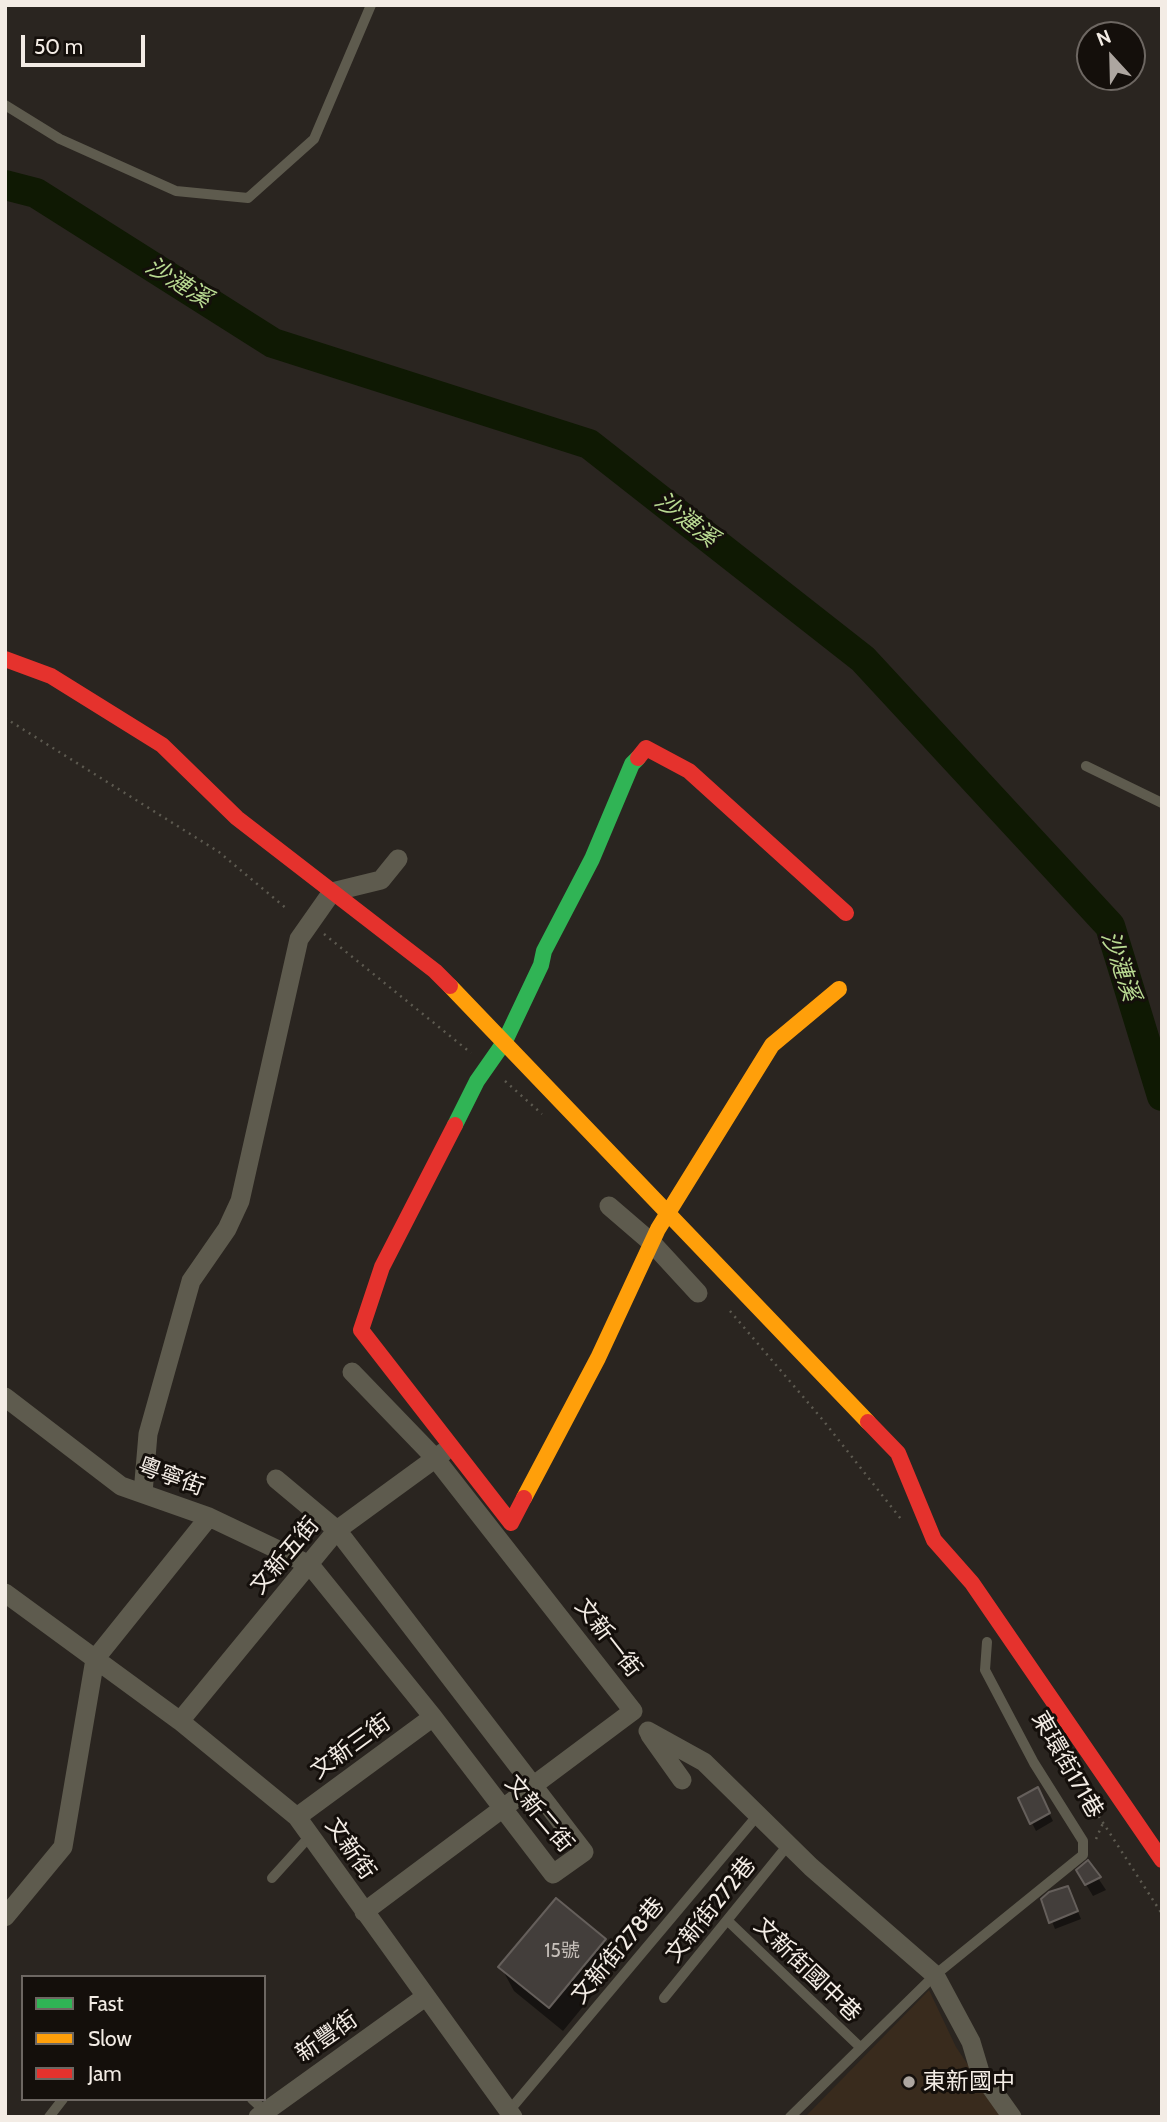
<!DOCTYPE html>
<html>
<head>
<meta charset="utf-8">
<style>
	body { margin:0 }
	#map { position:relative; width:1167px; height:2122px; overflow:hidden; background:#2a2520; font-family:Cabin,sans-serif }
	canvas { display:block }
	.frame { position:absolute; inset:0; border:7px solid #f3ece5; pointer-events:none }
	.legend { position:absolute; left:21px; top:1975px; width:245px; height:126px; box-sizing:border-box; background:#140f0b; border:2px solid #6d6762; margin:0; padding:9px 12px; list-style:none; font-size:21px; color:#f3ece5 }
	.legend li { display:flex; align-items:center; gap:14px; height:35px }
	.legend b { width:35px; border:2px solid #6d6762 }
	.north { position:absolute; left:1076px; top:21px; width:70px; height:70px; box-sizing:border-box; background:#140f0b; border:2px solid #6d6762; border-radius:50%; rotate:338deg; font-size:19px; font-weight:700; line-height:28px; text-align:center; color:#f3ece5 }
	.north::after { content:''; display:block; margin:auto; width:24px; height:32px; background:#ada6a0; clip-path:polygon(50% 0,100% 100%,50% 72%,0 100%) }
	.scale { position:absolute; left:21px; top:35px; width:124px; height:32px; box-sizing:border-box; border:4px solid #f3ece5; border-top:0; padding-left:9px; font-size:21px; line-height:24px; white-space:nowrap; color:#f3ece5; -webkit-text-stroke:5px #140f0b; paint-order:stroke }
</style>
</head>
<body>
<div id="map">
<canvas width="1167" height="2122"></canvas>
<div class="frame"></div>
<ul class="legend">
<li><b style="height:9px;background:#30b455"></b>Fast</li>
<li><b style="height:9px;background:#ff9f0a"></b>Slow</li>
<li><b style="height:9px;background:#e5322d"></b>Jam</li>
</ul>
<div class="north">N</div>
<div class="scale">50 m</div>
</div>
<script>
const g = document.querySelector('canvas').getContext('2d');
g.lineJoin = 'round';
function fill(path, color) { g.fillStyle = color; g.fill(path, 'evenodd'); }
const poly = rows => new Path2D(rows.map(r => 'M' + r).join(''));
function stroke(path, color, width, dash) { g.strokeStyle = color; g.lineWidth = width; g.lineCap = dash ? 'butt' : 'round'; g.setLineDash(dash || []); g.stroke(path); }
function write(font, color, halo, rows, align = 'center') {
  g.font = font + ' Cabin,"Noto Sans TC",sans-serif'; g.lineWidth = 6; g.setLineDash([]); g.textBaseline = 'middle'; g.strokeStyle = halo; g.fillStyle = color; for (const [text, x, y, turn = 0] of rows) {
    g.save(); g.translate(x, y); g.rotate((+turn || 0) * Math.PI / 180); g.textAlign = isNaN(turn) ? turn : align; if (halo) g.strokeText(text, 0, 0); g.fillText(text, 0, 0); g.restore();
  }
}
fill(poly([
	[929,1990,956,2047,1003,2117,805,2117]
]), '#392b1d');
fill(poly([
	[1041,1797,1053,1821,1036,1831,1020,1799],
	[1088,1863,1106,1890,1093,1896,1078,1871],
	[1071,1895,1081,1919,1055,1929,1043,1899],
	[605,1941,618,1964,563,2031,514,1991,501,1967]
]), '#0007');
stroke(poly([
	[5,185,36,193,273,343,589,444,863,659,1110,926,1162,1096]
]), '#0f1903', 30);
const building = poly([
	[1038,1787,1050,1813,1030,1824,1018,1798,1038,1787],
	[1088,1860,1101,1877,1085,1885,1076,1870,1088,1860],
	[1068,1886,1078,1911,1049,1923,1041,1899,1049,1892,1068,1886],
	[556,1898,606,1939,549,2008,498,1967,556,1898]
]);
fill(building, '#433e3b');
stroke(building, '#655f5b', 2);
stroke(poly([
	[5,718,219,852,287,909],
	[324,934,471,1053],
	[505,1081,542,1114],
	[730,1311,822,1419,901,1519],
	[1038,1722,1162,1914],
	[1096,1839,1103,1823]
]), '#5d5a50', 2.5, [2, 5]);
stroke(poly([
	[5,105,60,139,176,191,248,198,314,139,371,5],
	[1086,766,1162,803],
	[272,1878,310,1836],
	[728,1921,860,2047],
	[664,1998,788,1845],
	[252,2099,265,2111],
	[509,2111,757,1816],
	[49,2117,63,2099],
	[790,2117,935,1975,1083,1855,1083,1841,1034,1763,985,1670,987,1642]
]), '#5e5b4e', 10);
stroke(poly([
	[609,1206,652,1243,698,1293],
	[352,1372,435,1458,633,1711,364,1912],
	[5,1397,121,1486,209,1517,95,1659,63,1847,5,1917],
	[143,1493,148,1434,191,1281,227,1229,240,1201,299,939,332,892,381,880,398,859],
	[209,1517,310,1565,433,1717,553,1874,584,1852,337,1530,276,1479],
	[5,1593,180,1721,297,1817,513,2117],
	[180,1721,337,1530,444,1452],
	[648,1731,704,1762,811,1867,935,1975,971,2042,980,2072,1012,2117],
	[650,1735,682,1780],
	[297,1817,433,1717],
	[258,2117,425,1997]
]), '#5e5b4e', 19);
stroke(poly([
	[455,1125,477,1081,505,1041,541,965,544,951,592,859,632,764,638,758]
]), '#30b455', 16);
stroke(poly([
	[450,986,868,1422],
	[524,1498,598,1358,658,1229,772,1045,839,989]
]), '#ff9f0a', 16);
stroke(poly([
	[5,659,51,676,162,745,237,818,435,971,450,986],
	[638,758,646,748,689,771,846,913],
	[455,1125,382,1267,361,1330,511,1523,524,1498],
	[868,1422,898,1453,934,1540,972,1583,1162,1860]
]), '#e5322d', 16);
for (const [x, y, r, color] of [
	[909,2082,7,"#ada6a0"]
]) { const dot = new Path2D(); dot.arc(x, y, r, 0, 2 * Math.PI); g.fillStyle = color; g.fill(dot); stroke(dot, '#140f0b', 2.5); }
write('19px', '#c7c0ba', null, [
	["15號",562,1951]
]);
write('23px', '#f3ece5', '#140f0b', [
	["粵寧街",171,1477,20],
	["文新五街",285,1556,-50],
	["文新一街",608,1638,52],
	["文新三街",351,1747,-36],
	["東環街171巷",1067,1765,60],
	["文新二街",539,1814,50],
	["文新街",350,1849,55],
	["文新街272巷",711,1910,-51],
	["文新街278巷",618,1951,-50],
	["文新街國中巷",807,1970,44],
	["新豐街",327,2037,-35]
]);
write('23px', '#f3ece5', '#140f0b', [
	["東新國中",923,2082]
], 'left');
write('italic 24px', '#b9da92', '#140f0b', [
	["沙漣溪",178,283,32],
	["沙漣溪",686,520,38],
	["沙漣溪",1120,966,71]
]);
</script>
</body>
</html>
